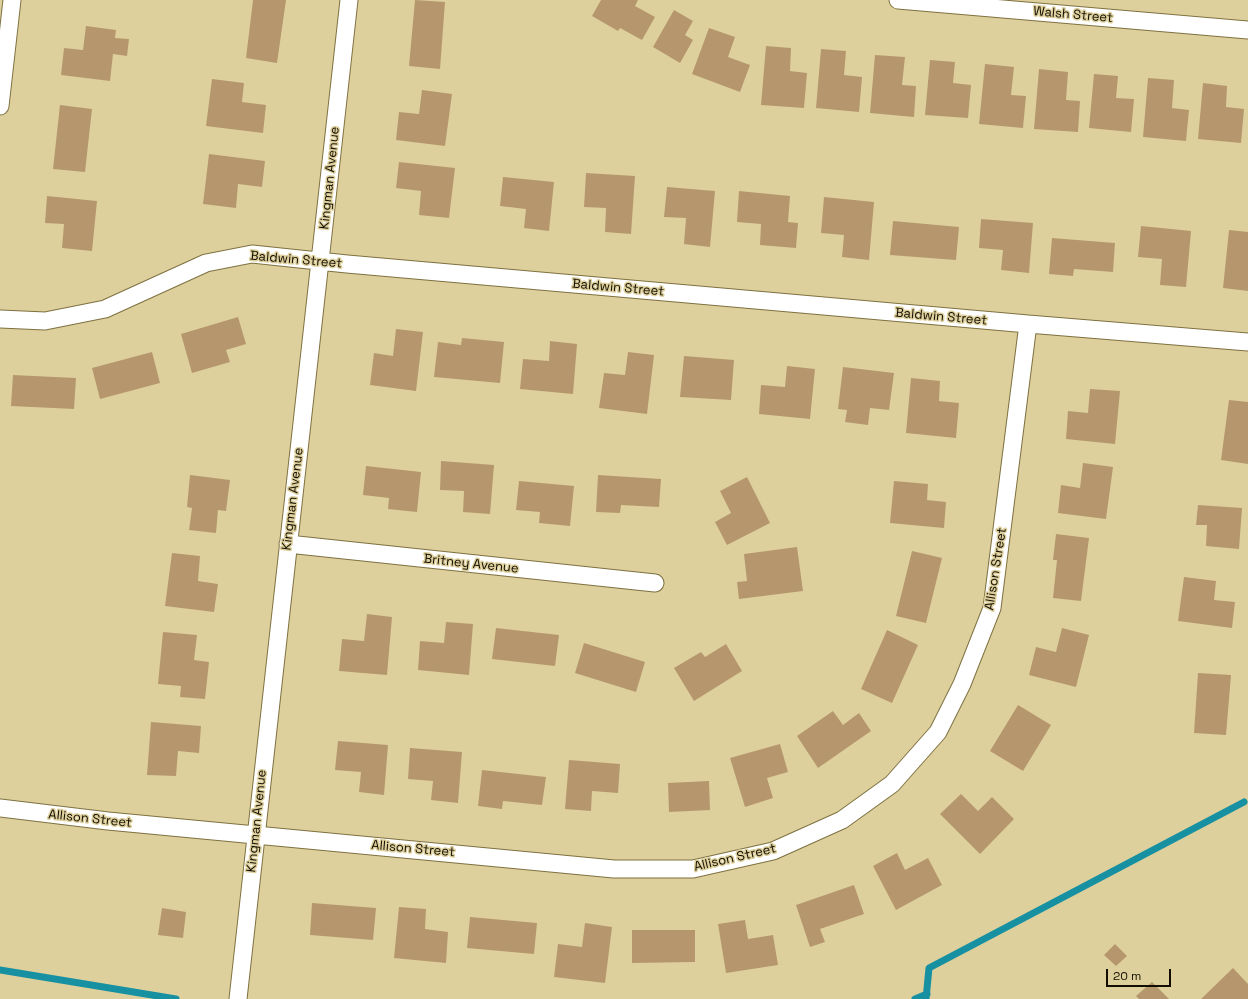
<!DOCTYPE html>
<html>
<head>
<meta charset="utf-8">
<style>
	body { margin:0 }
	#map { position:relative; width:1248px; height:999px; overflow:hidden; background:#ded09d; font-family:"Space Grotesk",sans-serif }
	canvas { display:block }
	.scale { position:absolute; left:1106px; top:969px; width:65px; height:18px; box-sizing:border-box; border:2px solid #120d00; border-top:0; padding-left:5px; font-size:12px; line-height:14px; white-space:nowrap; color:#120d00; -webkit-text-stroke:3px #ded09d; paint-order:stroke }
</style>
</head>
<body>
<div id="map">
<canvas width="1248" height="999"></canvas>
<div class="scale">20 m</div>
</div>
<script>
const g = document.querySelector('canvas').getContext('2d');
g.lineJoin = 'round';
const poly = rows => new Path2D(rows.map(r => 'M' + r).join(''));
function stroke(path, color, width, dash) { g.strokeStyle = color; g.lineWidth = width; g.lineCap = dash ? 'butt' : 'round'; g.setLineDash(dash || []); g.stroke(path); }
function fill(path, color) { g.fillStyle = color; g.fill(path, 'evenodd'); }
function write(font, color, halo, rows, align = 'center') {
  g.font = font + ' "Space Grotesk",sans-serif'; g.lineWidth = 3; g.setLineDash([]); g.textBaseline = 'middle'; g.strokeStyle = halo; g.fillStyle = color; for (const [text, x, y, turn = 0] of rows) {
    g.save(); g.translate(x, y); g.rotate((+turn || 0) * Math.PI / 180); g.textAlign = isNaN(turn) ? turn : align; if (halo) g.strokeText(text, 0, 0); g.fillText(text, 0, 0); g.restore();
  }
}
stroke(poly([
	[0,970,176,999],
	[915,999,927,994],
	[926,999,929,968,1244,802]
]), '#1791a2', 7);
fill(poly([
	[253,0,286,0,277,63,246,58],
	[415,0,445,2,440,69,409,66],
	[601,0,638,0,635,6,655,17,642,40,620,28,618,31,592,16],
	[674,10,693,21,685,35,693,40,680,63,653,47],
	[86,26,116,30,115,38,129,39,127,56,113,54,110,81,61,75,64,48,83,50],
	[709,28,735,37,728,57,750,65,740,92,692,74],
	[766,46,791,48,790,71,807,73,804,108,761,105],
	[821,49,846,51,844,75,862,77,859,112,816,108],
	[875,55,905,57,902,85,916,86,914,117,870,113],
	[930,60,955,62,953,83,971,85,968,118,925,115],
	[985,64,1014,67,1011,95,1026,96,1023,128,979,124],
	[1039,69,1068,72,1066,100,1080,101,1078,132,1034,129],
	[1094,74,1118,76,1116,98,1134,99,1131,132,1089,128],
	[1148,78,1174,80,1172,108,1189,110,1186,141,1143,137],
	[212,79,244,83,242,102,266,105,263,133,206,126],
	[1203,83,1227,86,1226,107,1244,109,1241,143,1198,139],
	[422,90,452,94,445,146,396,140,399,112,419,114],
	[60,105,92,109,85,172,53,169],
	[209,154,265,161,262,187,238,184,236,208,203,204],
	[399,162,455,168,449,218,419,215,421,191,396,188],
	[586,173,635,176,631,234,605,232,606,208,584,207],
	[503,177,554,182,549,231,524,228,526,209,500,206],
	[667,187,715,191,710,247,684,244,686,218,664,217],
	[739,191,790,196,788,222,798,223,796,248,760,245,761,224,737,222],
	[47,196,97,201,92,251,62,248,64,224,45,223],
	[824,197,874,202,869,260,842,257,844,235,821,233],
	[981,219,1033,223,1029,273,1001,270,1003,250,979,248],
	[893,221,959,227,956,260,890,255],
	[1141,226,1191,231,1186,287,1160,285,1162,259,1138,257],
	[1229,230,1248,232,1248,291,1223,288],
	[1052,238,1115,243,1113,272,1074,269,1073,276,1049,274],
	[238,317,246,344,226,350,230,362,192,373,181,334],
	[396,329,423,332,416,391,370,385,374,353,393,356],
	[462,338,504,342,500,383,434,377,438,342,461,345],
	[550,341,577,344,573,394,520,389,523,359,549,361],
	[152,352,160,383,100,399,92,368],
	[628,352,654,355,647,414,599,408,604,373,625,375],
	[684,356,734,360,731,400,680,397],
	[787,366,815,369,810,419,759,414,761,385,785,387],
	[843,367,894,373,889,410,870,408,868,425,845,422,847,410,838,409],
	[13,375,76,378,74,409,11,406],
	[911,378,940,381,939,401,959,403,956,438,906,433],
	[1090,389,1120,391,1115,444,1066,439,1068,411,1088,413],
	[1229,400,1248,402,1248,464,1221,460],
	[441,461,494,465,490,514,463,512,464,491,440,490],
	[1083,463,1113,467,1106,519,1058,513,1061,485,1080,488],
	[366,466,421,472,417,512,388,509,389,498,363,495],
	[190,475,230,480,226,511,218,510,216,533,189,530,192,508,187,507],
	[598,475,661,479,659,507,621,505,620,513,596,512],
	[747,477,770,523,727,545,715,522,731,513,720,491],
	[519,481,574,486,570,526,539,523,540,512,516,510],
	[894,481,928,484,927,500,946,502,944,528,890,523],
	[1198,505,1242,508,1239,549,1206,546,1207,525,1196,525],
	[1056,534,1089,538,1081,601,1053,598,1057,560,1053,560],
	[797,547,803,591,739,599,737,582,747,581,744,554],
	[912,551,942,558,926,623,896,616],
	[172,553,200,556,198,581,218,584,214,612,165,606],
	[1184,577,1216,581,1214,600,1235,602,1232,628,1178,621],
	[367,614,392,617,387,675,339,671,342,639,364,641],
	[446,622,473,624,469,675,418,670,420,641,444,643],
	[496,628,559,635,555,666,492,659],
	[1062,628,1089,635,1076,687,1029,675,1036,647,1056,652],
	[887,630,918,645,892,703,861,689],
	[163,632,197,635,194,660,209,662,205,699,180,697,181,686,158,684],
	[584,643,645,662,636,692,575,673],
	[726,644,742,671,694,701,674,668,701,652,705,657],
	[1198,673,1231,675,1226,735,1194,733],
	[1018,705,1051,725,1023,771,990,751],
	[833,711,843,725,859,713,871,731,818,768,797,736],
	[151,722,201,726,199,753,178,751,176,776,147,775],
	[338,741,388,745,384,795,359,792,361,772,335,770],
	[780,744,788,772,767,778,773,798,745,807,730,758],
	[410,748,462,752,458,803,431,800,433,781,408,779],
	[569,760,620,764,618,793,592,791,591,811,565,809],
	[482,770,546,777,542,805,503,801,502,809,478,806],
	[709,781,710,810,669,812,668,783],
	[961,794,978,811,992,797,1014,819,980,854,940,814],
	[897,853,905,870,928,858,942,885,896,910,873,866],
	[854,885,864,914,820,929,825,942,810,947,796,905],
	[312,903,376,908,373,940,310,935],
	[399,907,426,909,425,929,448,932,446,963,394,958],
	[162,908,186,912,183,938,158,935],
	[470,917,537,923,534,954,467,948],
	[745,920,748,939,773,935,778,965,726,973,718,924],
	[585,923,612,927,605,983,554,977,558,944,582,947],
	[632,930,695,930,695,962,632,963],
	[1115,944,1127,956,1116,966,1104,955],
	[1233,968,1248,984,1248,999,1201,999],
	[1152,982,1169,999,1139,999,1136,996]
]), '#b6976d');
const minor = poly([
	[898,0,1248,30],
	[0,106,12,0],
	[0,319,45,321,105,309,206,263,252,254,347,264,1028,324,1248,342],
	[288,544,655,583],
	[0,808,108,821,614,869,693,869,773,851,842,820,892,784,938,732,962,684,992,608,1028,324],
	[238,999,349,0]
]);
stroke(minor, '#7e7141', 19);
stroke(minor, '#fff', 17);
write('13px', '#120d00', '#ded09d', [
	["Walsh Street",1073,15,5],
	["Kingman Avenue",330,178,-84],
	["Baldwin Street",296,260,5],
	["Baldwin Street",618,288,5],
	["Baldwin Street",941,317,5],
	["Kingman Avenue",293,499,-83],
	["Britney Avenue",471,564,6],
	["Allison Street",996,569,-81],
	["Allison Street",90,819,6],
	["Kingman Avenue",257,821,-84],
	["Allison Street",413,849,5],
	["Allison Street",735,858,-13]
]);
</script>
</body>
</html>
